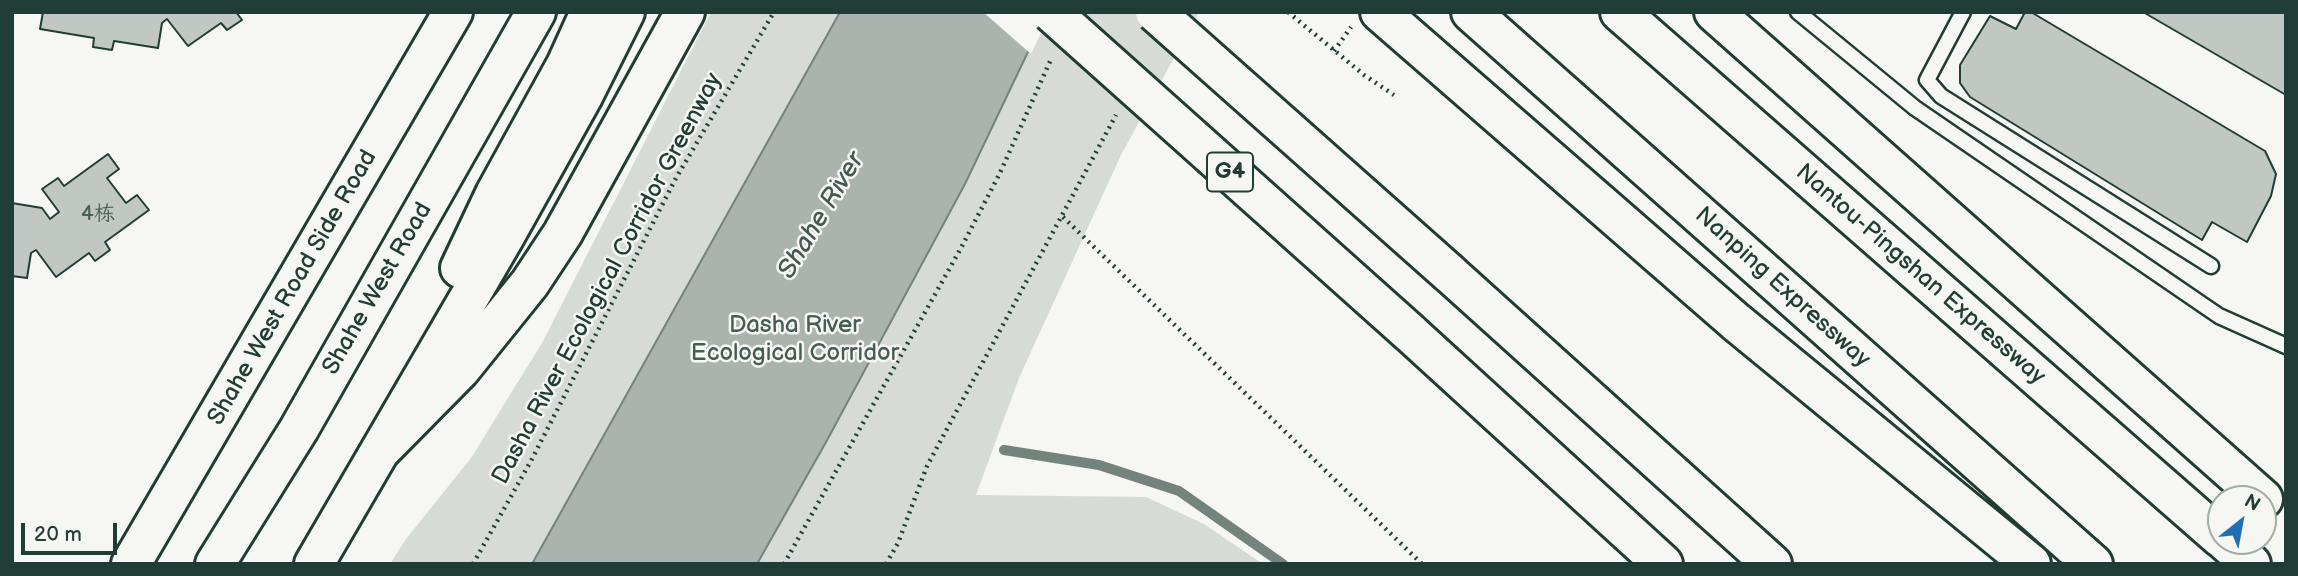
<!DOCTYPE html>
<html>
<head>
<meta charset="utf-8">
<style>
	body { margin:0 }
	#map { position:relative; width:2298px; height:576px; overflow:hidden; background:#f6f6f2; font-family:"Balsamiq Sans",sans-serif }
	canvas { display:block }
	.frame { position:absolute; inset:0; border:14px solid #1f3d34; pointer-events:none }
	.north { position:absolute; left:2207px; top:485px; width:70px; height:70px; box-sizing:border-box; background:#f6f6f2; border:2px solid #a0aca6; border-radius:50%; rotate:31deg; font-size:19px; font-weight:700; line-height:28px; text-align:center; color:#1f3d34 }
	.north::after { content:''; display:block; margin:auto; width:24px; height:32px; background:#1f6fb2; clip-path:polygon(50% 0,100% 100%,50% 72%,0 100%) }
	.scale { position:absolute; left:21px; top:523px; width:96px; height:32px; box-sizing:border-box; border:4px solid #1f3d34; border-top:0; padding-left:9px; font-size:21px; line-height:24px; white-space:nowrap; color:#1f3d34; -webkit-text-stroke:5px #f6f6f2; paint-order:stroke }
</style>
</head>
<body>
<div id="map">
<canvas width="2298" height="576"></canvas>
<div class="frame"></div>
<div class="north">N</div>
<div class="scale">20 m</div>
</div>
<script>
const g = document.querySelector('canvas').getContext('2d');
g.lineJoin = 'round';
function fill(path, color) { g.fillStyle = color; g.fill(path, 'evenodd'); }
const poly = rows => new Path2D(rows.map(r => 'M' + r).join(''));
function stroke(path, color, width, dash) { g.strokeStyle = color; g.lineWidth = width; g.lineCap = dash ? 'butt' : 'round'; g.setLineDash(dash || []); g.stroke(path); }
function write(font, color, halo, rows, align = 'center') {
  g.font = font + ' "Balsamiq Sans","LXGW WenKai TC",sans-serif'; g.lineWidth = 5; g.setLineDash([]); g.textBaseline = 'middle'; g.strokeStyle = halo; g.fillStyle = color; for (const [text, x, y, turn = 0] of rows) {
    g.save(); g.translate(x, y); g.rotate((+turn || 0) * Math.PI / 180); g.textAlign = isNaN(turn) ? turn : align; if (halo) g.strokeText(text, 0, 0); g.fillText(text, 0, 0); g.restore();
  }
}
fill(poly([
	[711,12,1199,12,1121,155,1019,378,976,495,1146,497,1204,524,1263,564,390,564,406,539,471,458,542,343]
]), '#d6dbd6');
const water = poly([
	[840,12,1047,12,965,184,825,444,757,564,532,564,840,12]
]);
fill(water, '#aab3ae');
stroke(water, '#72847d', 2);
fill(poly([
	[983,12,1051,12,1031,54]
]), '#f6f6f2');
stroke(poly([
	[1004,450,1099,465,1179,491,1283,564]
]), '#72847d', 10);
const building = poly([
	[43,12,236,12,242,20,227,30,221,23,188,46,167,19,162,23,158,48,114,41,112,50,93,47,94,38,40,29,43,12],
	[2025,12,2031,12,2265,151,2276,174,2271,196,2247,242,2212,222,2202,240,1970,97,1960,83,1960,65,1990,16,2016,29,2025,12],
	[2143,12,2286,12,2286,95,2143,12],
	[108,154,119,169,107,178,126,203,137,195,149,210,105,242,110,250,95,261,89,253,56,277,36,250,31,253,27,278,12,276,12,203,42,208,50,219,59,212,42,189,58,178,64,186,108,154]
]);
fill(building, '#c1c8c3');
stroke(building, '#1f3d34', 2);
const service = poly([
	[1798,12,1915,108,2219,316,2286,346],
	[1963,12,1927,80,1941,96,2211,266]
]);
const secondary = poly([
	[131,564,453,12]
]);
const primary = poly([
	[460,268,495,194,566,65,590,12],
	[215,564,299,429,536,12],
	[314,564,505,236,583,96,625,12]
]);
const trunk = poly([
	[1380,12,1736,322,2031,564],
	[1471,12,2093,564],
	[1620,12,2221,538],
	[1714,12,2263,499],
	[382,449,460,370,530,283,563,233,685,12],
	[2225,541,2251,564]
]);
const motorway = poly([
	[1449,273,1772,564],
	[1409,332,1663,564]
]);
stroke(service, '#1f3d34', 19);
stroke(secondary, '#1f3d34', 44);
stroke(primary, '#1f3d34', 44);
stroke(trunk, '#1f3d34', 44);
stroke(motorway, '#1f3d34', 44);
stroke(poly([
	[1288,12,1364,75,1394,95],
	[1334,51,1351,27],
	[1063,217,1422,564],
	[473,564,532,459,676,178,774,12],
	[784,564,961,248,1000,173,1052,57],
	[886,564,898,543,927,466,1116,115]
]), '#1f3d34', 4.5, [2, 5]);
stroke(service, '#f6f6f2', 14);
stroke(secondary, '#f6f6f2', 38);
stroke(primary, '#f6f6f2', 38);
stroke(trunk, '#f6f6f2', 38);
stroke(motorway, '#f6f6f2', 38);
const motorwayBridge = poly([
	[1051,12,1409,332],
	[1155,12,1449,273]
]);
stroke(motorwayBridge, '#1f3d34', 44, []);
stroke(motorwayBridge, '#f6f6f2', 38);
write('21px', '#486058', null, [
	["4栋",98,215]
]);
for (const [x, y, w] of [
	[1230,172,46]
]) { const box = new Path2D(); box.roundRect(x - w / 2, y - 19.5, w, 39, 5); g.fillStyle = '#f6f6f2'; g.fill(box); stroke(box, '#1f3d34', 2); }
write('bold 23px', '#1f3d34', null, [
	["G4",1230,172]
]);
write('24px', '#1f3d34', '#f6f6f2', [
	["Nantou-Pingshan Expressway",1920,275,41],
	["Dasha River Ecological Corridor Greenway",608,279,-62],
	["Shahe West Road Side Road",293,288,-60],
	["Nanping Expressway",1782,288,42],
	["Shahe West Road",378,289,-60]
]);
write('24px', '#445d54', '#f6f6f2', [
	["Dasha River",795,326],
	["Ecological Corridor",795,354]
]);
write('italic 26px', '#425a52', '#f6f6f2', [
	["Shahe River",822,216,-59]
]);
</script>
</body>
</html>
